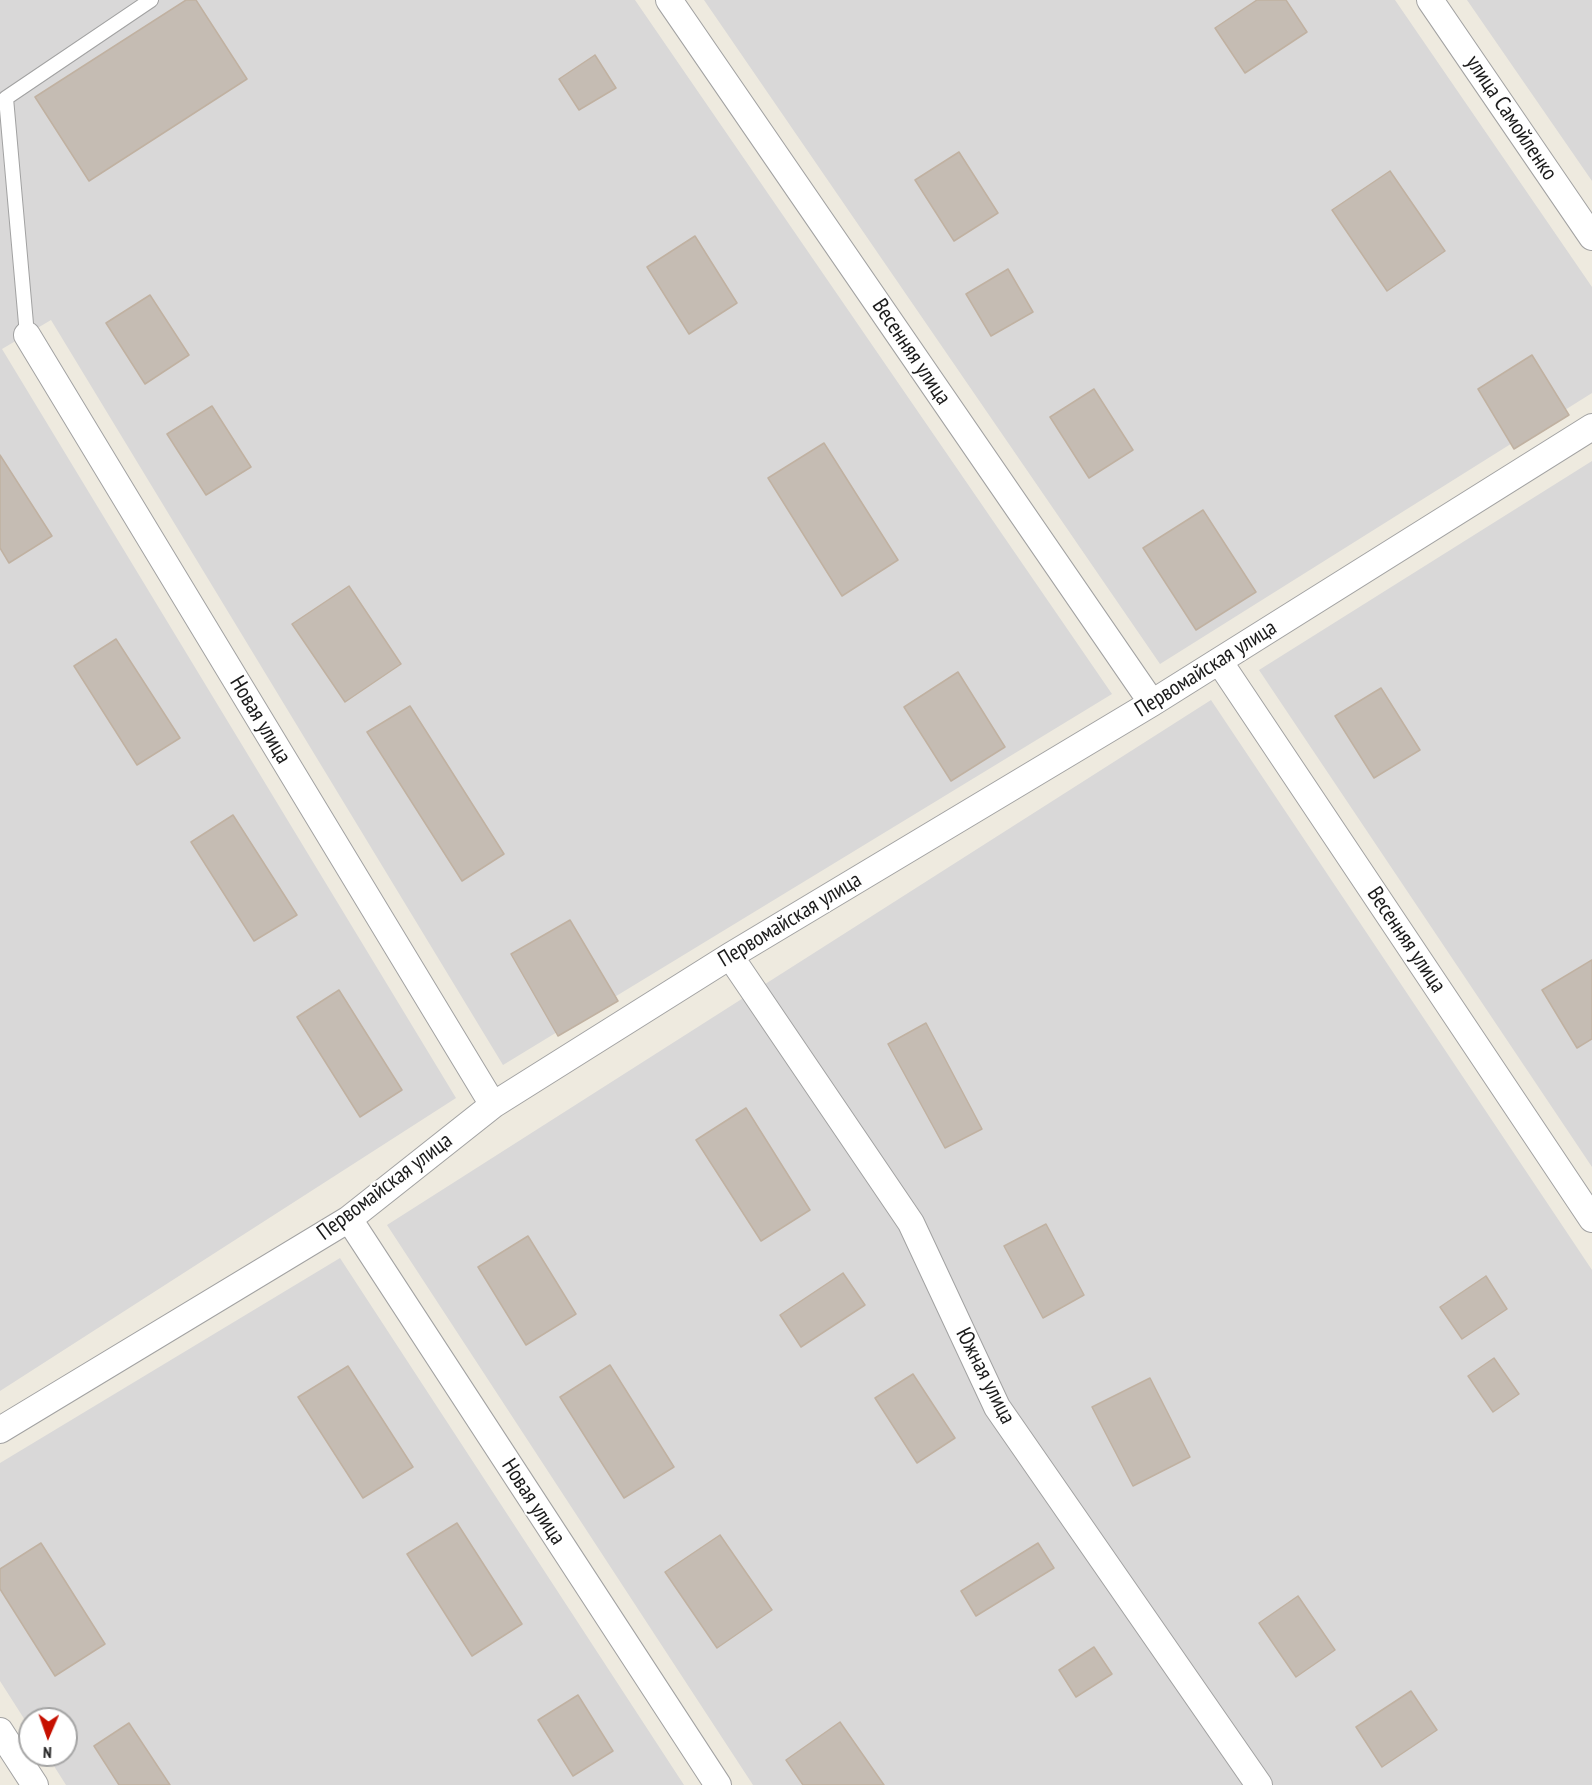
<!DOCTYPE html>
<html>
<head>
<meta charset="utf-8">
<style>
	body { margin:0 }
	#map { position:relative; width:1592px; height:1785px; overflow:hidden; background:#eeeadf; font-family:"PT Sans Narrow",sans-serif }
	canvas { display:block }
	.north { position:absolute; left:18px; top:1707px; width:60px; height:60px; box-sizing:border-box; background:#fff; border:2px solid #a4a4a4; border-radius:50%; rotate:182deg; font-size:16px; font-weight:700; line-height:24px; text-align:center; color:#1b1b1b }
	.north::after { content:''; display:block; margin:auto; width:21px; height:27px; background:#c61000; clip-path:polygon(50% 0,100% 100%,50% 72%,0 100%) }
</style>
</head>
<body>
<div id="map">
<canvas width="1592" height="1785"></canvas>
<div class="north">N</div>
</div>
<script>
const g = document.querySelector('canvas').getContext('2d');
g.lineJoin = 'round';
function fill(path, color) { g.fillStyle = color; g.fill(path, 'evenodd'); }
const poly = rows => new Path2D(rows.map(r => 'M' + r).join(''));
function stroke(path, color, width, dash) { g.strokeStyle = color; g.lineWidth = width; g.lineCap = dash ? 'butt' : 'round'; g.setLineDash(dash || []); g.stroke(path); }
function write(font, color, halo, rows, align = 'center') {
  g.font = font + ' "PT Sans Narrow",sans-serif'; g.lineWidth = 4.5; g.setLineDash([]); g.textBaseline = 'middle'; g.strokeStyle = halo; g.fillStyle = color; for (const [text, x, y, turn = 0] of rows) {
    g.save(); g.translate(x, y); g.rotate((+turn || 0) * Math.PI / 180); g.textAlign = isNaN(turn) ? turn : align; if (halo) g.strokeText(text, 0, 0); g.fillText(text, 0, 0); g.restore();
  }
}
fill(poly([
	[0,0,635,0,1112,694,503,1065,51,320,2,349,456,1098,0,1391],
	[704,0,1395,0,1592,287,1592,393,1160,664],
	[1467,0,1592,0,1592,181],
	[1592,461,1592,1167,1259,670],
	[1211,700,1592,1270,1592,1785,753,1785,387,1225],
	[340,1258,684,1785,66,1785,47,1755,66,1755,66,1719,30,1719,30,1728,0,1681,0,1463]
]), '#d9d8d8');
const building = poly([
	[186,0,196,0,247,79,89,181,35,97,186,0],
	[1257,0,1286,0,1307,32,1245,73,1215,28,1257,0],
	[595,55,616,88,579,110,559,79,595,55],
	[959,152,998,213,954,241,915,180,959,152],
	[1390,171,1445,251,1387,291,1332,210,1390,171],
	[695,236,737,303,689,334,647,267,695,236],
	[1008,269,1033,312,991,336,966,294,1008,269],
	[150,295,189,355,145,384,106,323,150,295],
	[1532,355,1569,415,1514,449,1478,389,1532,355],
	[1094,389,1133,450,1089,478,1050,417,1094,389],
	[212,406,251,467,206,495,167,434,212,406],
	[824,443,898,560,842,596,768,478,824,443],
	[0,455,52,536,9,563,0,548,0,455],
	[1203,510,1256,592,1196,630,1143,548,1203,510],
	[349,586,401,664,345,702,292,624,349,586],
	[116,639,180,738,137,765,74,666,116,639],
	[958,672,1005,747,951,781,904,707,958,672],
	[1381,688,1420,750,1374,778,1335,716,1381,688],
	[410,706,504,854,462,881,367,732,410,706],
	[233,815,297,915,254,941,191,842,233,815],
	[570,920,618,1001,558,1036,511,954,570,920],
	[1592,960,1592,1039,1577,1048,1542,990,1592,960],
	[339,990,402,1090,360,1117,297,1017,339,990],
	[926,1023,982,1129,945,1148,888,1044,926,1023],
	[746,1108,810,1210,761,1241,696,1140,746,1108],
	[1046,1224,1084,1295,1043,1318,1004,1246,1046,1224],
	[528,1236,576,1314,526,1345,478,1267,528,1236],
	[843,1273,865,1305,801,1347,780,1315,843,1273],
	[1486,1276,1507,1309,1462,1339,1440,1307,1486,1276],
	[1494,1358,1519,1394,1493,1412,1468,1376,1494,1358],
	[610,1365,674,1467,624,1498,560,1397,610,1365],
	[348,1366,413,1467,363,1498,298,1397,348,1366],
	[913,1374,955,1438,917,1463,875,1398,913,1374],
	[1150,1378,1190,1457,1133,1486,1092,1407,1150,1378],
	[457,1523,522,1624,472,1656,407,1554,457,1523],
	[720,1535,772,1610,717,1648,665,1572,720,1535],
	[41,1543,105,1644,55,1676,0,1589,0,1569,41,1543],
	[1038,1543,1054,1568,976,1616,961,1591,1038,1543],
	[1298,1596,1335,1650,1296,1677,1259,1623,1298,1596],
	[1094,1647,1112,1674,1076,1697,1059,1670,1094,1647],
	[1411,1691,1437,1730,1382,1767,1356,1727,1411,1691],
	[578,1695,613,1751,573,1776,538,1720,578,1695],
	[840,1722,884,1785,803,1785,786,1760,840,1722],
	[129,1723,170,1785,119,1785,94,1746,129,1723]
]);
fill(building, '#c5bcb3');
stroke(building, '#c0b1a1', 1.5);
const lane = poly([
	[27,335,6,98,151,0]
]);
const street = poly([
	[669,0,1152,703],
	[1430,0,1592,237],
	[27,335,493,1105],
	[1219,661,1592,1219],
	[730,956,911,1223,997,1407,1259,1785],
	[349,1219,718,1785],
	[0,1430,349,1219,493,1105,730,956,1152,703,1592,427],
	[0,1731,35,1785]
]);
stroke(lane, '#a2a2a2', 16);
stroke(street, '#a2a2a2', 28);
stroke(lane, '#fff', 14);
stroke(street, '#fff', 26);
write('22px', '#1b1b1b', '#fff', [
	["улица Самойленко",1511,118,56],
	["Весенняя улица",911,352,56],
	["Первомайская улица",1206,669,-32],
	["Новая улица",260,720,59],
	["Первомайская улица",790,920,-31],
	["Весенняя улица",1406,940,56],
	["Первомайская улица",385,1187,-37],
	["Южная улица",985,1376,63],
	["Новая улица",533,1502,57]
]);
</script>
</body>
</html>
